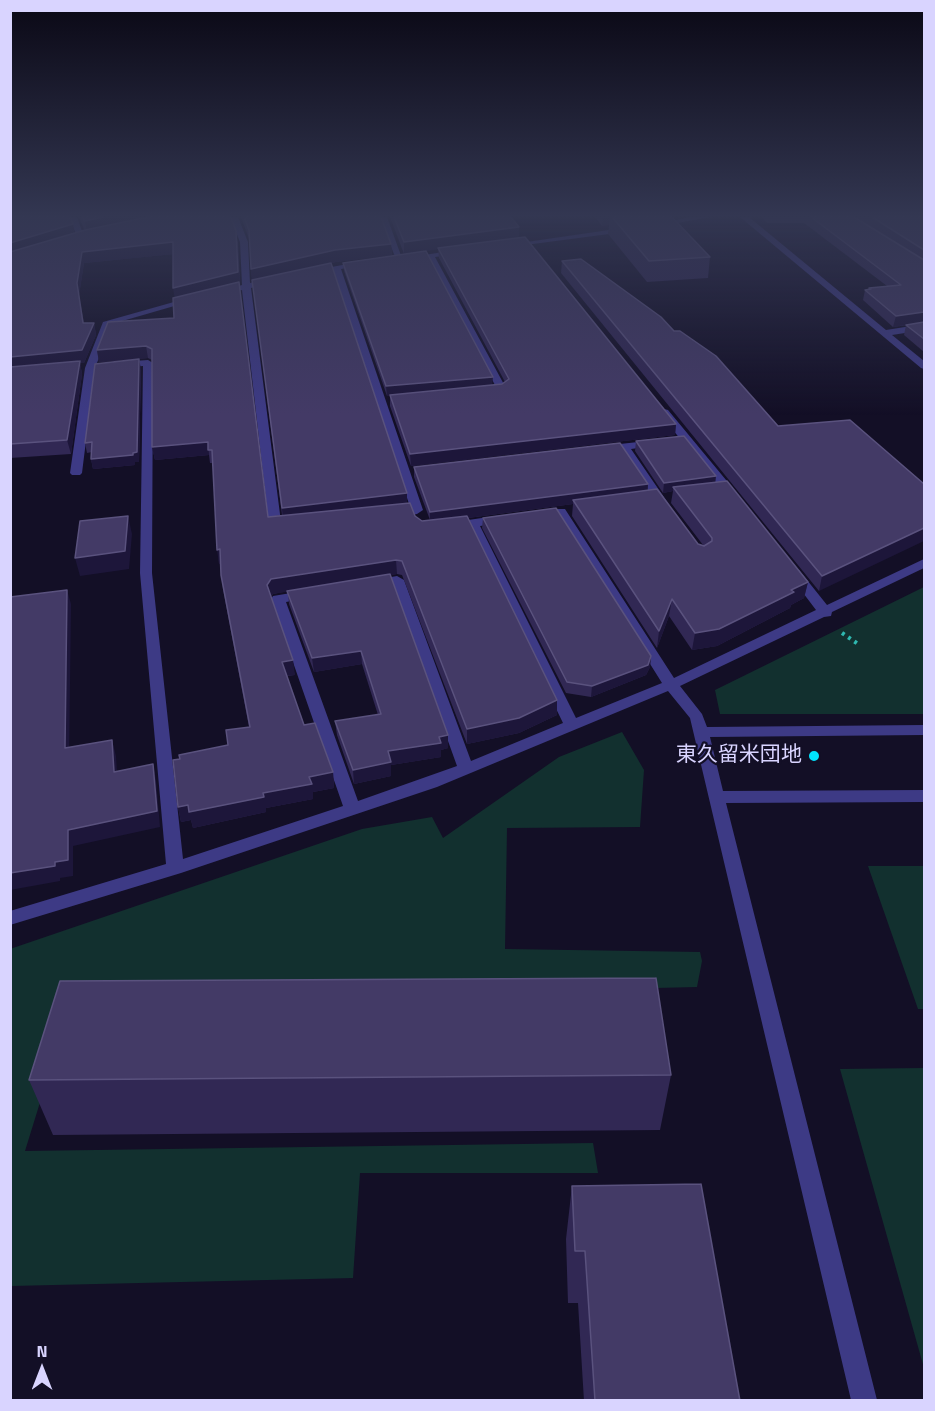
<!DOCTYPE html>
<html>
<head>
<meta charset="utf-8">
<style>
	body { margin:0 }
	#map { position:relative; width:935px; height:1411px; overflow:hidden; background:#130f26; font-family:"Titillium Web",sans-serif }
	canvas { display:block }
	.frame { position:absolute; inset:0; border:12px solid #d9d4ff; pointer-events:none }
	.north { position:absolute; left:12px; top:1339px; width:60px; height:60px; -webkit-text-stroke:4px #130f26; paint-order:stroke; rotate:0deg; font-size:16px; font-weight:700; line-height:24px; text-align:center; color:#d9d4ff }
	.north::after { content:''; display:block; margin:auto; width:21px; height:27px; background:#d9d4ff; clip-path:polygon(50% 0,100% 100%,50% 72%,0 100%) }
</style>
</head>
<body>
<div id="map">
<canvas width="935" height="1411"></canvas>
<div class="frame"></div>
<div class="north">N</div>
</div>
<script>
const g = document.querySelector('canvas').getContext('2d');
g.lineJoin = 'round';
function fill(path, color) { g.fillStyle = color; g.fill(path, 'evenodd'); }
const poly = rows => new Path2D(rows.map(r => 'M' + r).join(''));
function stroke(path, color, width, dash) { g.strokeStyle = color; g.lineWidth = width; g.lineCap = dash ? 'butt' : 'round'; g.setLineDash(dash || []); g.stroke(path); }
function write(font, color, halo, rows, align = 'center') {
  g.font = font + ' "Titillium Web","Noto Sans JP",sans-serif'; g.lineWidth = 4.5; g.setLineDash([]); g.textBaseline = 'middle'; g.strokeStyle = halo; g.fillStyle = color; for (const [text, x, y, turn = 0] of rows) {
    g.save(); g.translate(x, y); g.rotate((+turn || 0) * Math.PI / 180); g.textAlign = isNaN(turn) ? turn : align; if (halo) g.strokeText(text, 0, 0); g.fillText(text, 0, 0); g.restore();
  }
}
fill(poly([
	[924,587,924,714,720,714,715,690],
	[622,732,644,770,640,827,507,828,505,949,700,952,702,961,697,987,71,1002,25,1151,593,1143,598,1173,360,1173,353,1278,11,1286,10,949,362,829,432,817,443,838,559,757],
	[868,866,924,866,924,1009,918,1009],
	[924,1068,924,1368,840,1069]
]), '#12302f');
stroke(poly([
	[842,633,858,644]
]), '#2fb8b0', 4, [3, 4.5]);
fill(poly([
	[69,217,77,217,82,231,90,237,89,239,83,239,76,234,69,217],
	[230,217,238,217,248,242,250,283,273,277,277,280,251,288,281,522,288,522,290,525,284,529,275,530,269,526,242,290,220,296,216,293,242,285,240,242,230,217],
	[379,217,387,217,403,261,396,259,379,217],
	[690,217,710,217,656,227,652,225,690,217],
	[740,217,749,217,886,330,924,324,924,330,892,335,924,361,924,369,921,368,740,217],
	[629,227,633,229,632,231,510,247,506,245,629,227],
	[456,250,459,250,459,254,435,257,507,390,506,392,490,394,485,391,496,387,428,258,409,260,405,258,456,250],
	[364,261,367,261,367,265,341,269,423,510,417,514,394,517,388,513,390,510,410,507,333,270,314,274,310,271,364,261],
	[188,298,195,300,112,324,95,368,82,473,80,475,72,475,70,473,85,368,103,322,188,298],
	[148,360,153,363,152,573,183,859,343,806,271,599,273,596,309,590,316,594,314,597,286,602,358,801,457,766,392,585,374,588,369,587,367,584,369,581,397,576,404,580,471,761,563,723,468,527,452,530,448,529,448,523,502,515,508,519,502,523,480,526,576,718,662,683,555,512,557,509,565,509,674,678,816,610,788,573,789,570,799,570,827,605,924,559,924,568,832,612,831,616,824,617,680,686,702,714,707,727,924,725,924,735,710,737,723,791,924,790,924,802,726,803,877,1400,851,1400,690,718,668,691,437,787,181,873,10,925,10,911,166,864,140,573,143,366,121,368,116,365,121,362,148,360],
	[664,409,668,410,736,492,736,498,728,498,660,414,660,410,664,409],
	[656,440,662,443,660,445,631,449,670,506,664,510,660,509,621,450,602,452,596,449,602,446,656,440]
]), '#3d3a85');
fill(poly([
	[10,217,75,233,85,230,84,229,79,217,231,217,238,242,240,283,239,283,268,517,282,515,252,280,249,239,241,217,381,217,391,244,392,255,336,262,274,275,407,493,407,503,415,516,422,521,430,520,414,477,414,467,648,484,648,491,698,544,703,545,671,503,673,491,663,493,635,451,636,441,715,482,808,582,804,598,791,605,790,608,717,646,692,650,669,616,657,648,572,516,573,504,468,518,557,700,557,715,519,733,467,744,402,575,397,574,390,575,448,735,448,748,441,750,441,757,391,765,391,776,354,784,337,735,335,721,378,715,362,664,314,672,289,604,288,591,273,594,271,597,295,675,287,676,304,725,333,772,334,788,313,792,313,799,266,808,266,812,193,828,191,820,181,822,178,807,228,745,249,727,223,589,220,564,219,564,213,463,210,463,209,455,155,460,152,447,152,360,148,358,99,362,97,350,174,318,175,298,173,254,84,263,79,295,84,323,94,323,96,335,84,363,80,363,82,374,71,454,10,458],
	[390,217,511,217,519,238,676,424,675,435,411,466,390,406,390,395,387,396,344,271,343,263,492,385,502,384,505,382,439,258,438,249,404,254],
	[595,217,672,217,710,257,708,278,647,282,608,234,609,225,602,226],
	[761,217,924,217,924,352,904,335,906,325,908,325,893,327,863,300,865,290,868,290,869,288,887,286,804,223,767,223],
	[562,261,674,331,778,426,924,484,819,591,561,273],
	[141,369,139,462,135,462,135,465,93,469,91,459,92,452,87,453,85,443],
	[483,518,651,656,650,667,646,675,591,697,566,693,482,528],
	[671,1075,660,1130,53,1135,29,1080],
	[572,1186,740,1401,584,1401,578,1303,568,1303,566,1239]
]), '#312854');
fill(poly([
	[103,217,162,217,87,232,85,221],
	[603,217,610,217,609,225,602,226],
	[73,224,75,235,10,255,10,243],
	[519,227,519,238,404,254,404,242],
	[236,231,240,283,175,300,173,288],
	[173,242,175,254,84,263,79,295,86,336,77,283,82,252],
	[391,244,392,255,336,262,252,280,251,269,335,250],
	[924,312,924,322,893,327,896,316],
	[94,323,96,335,84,363,80,363,82,374,71,454,67,440,10,370,10,357],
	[146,346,148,358,99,362,97,350],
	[139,359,141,369,139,462,135,462,135,465,93,469,91,459],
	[493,377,492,386,387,396,386,386],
	[676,424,675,435,411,466,410,454],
	[208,442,209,455,155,460,152,447],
	[716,476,715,486,673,487,673,491,663,493,664,483],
	[648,484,647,494,573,500,573,504,430,523,430,512],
	[407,493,407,505,283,520,282,508],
	[128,516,132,534,129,569,80,576,75,558],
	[924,528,924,541,819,591,822,576],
	[220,549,222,564,219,564,217,550],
	[396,560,397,574,273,594,269,600,267,585,271,579],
	[808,582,804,598,791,605,790,608,717,646,692,650,695,633],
	[67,590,71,604,69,764,65,748],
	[672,599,669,616,657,648,659,631],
	[361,651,362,664,314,672,312,658],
	[651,656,650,667,646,675,591,697,592,686],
	[293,660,295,675,283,676,282,662],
	[557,700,557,715,519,733,467,744,467,729],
	[448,735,448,748,441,750,441,757,391,765,391,776,354,784,353,770,388,751],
	[112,740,116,756,118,788,114,772],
	[153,764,156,780,160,827,73,846,73,876,60,878,60,881,10,890,10,873,55,862,68,830],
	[333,772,334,788,313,792,313,799,266,808,266,812,193,828,191,820,181,822,178,807,263,793,309,777]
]), '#1d163a');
const building = poly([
	[10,217,70,217,73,224,10,243,10,217],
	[81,217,103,217,85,221,81,217],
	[148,217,231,217,236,231,238,272,173,288,173,242,82,252,77,283,83,323,94,323,82,350,10,357,10,252,85,230,148,217],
	[244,217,381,217,391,244,335,250,251,269,249,230,244,217],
	[394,217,511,217,519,227,404,242,394,217],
	[612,217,672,217,710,257,649,261,612,217],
	[811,217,854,217,924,260,924,312,896,316,865,290,871,289,869,288,901,285,811,217],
	[872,217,924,217,924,250,872,217],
	[525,237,676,424,410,454,390,395,502,384,509,379,438,248,525,237],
	[426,251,493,377,386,386,343,263,426,251],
	[581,259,661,317,674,331,680,331,716,356,778,426,850,420,924,484,924,528,822,576,562,261,581,259],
	[331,263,407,493,282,508,252,280,331,263],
	[239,282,268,517,410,503,415,516,422,521,467,516,557,700,519,718,467,729,402,561,396,560,271,579,267,585,293,660,282,662,304,725,315,723,333,772,309,777,312,784,263,793,264,797,189,812,188,805,178,807,173,760,180,759,179,755,228,745,226,730,250,727,221,575,220,549,217,550,212,450,208,450,208,442,152,447,152,349,146,346,97,350,108,322,174,318,173,298,239,282],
	[924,322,924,339,906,325,924,322],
	[139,359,137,452,133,453,133,455,91,459,92,442,85,443,95,364,139,359],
	[80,361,67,440,10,444,10,367,80,361],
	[684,436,716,476,664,483,636,441,684,436],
	[620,443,648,484,430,512,414,467,620,443],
	[727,481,808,582,791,590,794,592,719,629,695,633,672,599,659,631,573,500,657,489,698,544,704,546,712,541,712,538,673,487,727,481],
	[556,508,651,656,648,665,592,686,567,682,483,518,556,508],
	[128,516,125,551,75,558,80,521,128,516],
	[390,574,448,735,439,737,441,743,388,751,391,762,353,770,335,721,381,714,361,651,312,658,287,591,390,574],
	[67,590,65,748,112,740,114,772,153,764,157,811,68,830,68,860,55,862,55,866,10,873,10,597,67,590],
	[656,978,671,1075,29,1080,60,981,656,978],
	[701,1184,740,1401,595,1401,585,1251,575,1251,572,1186,701,1184]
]);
fill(building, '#433a66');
stroke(building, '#5a527e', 1.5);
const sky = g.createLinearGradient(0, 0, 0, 415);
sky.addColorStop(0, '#0a0815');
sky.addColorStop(0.52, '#333752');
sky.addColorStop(1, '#33375200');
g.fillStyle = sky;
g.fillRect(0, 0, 935, 415);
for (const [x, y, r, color] of [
	[814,756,6,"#00e5ff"]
]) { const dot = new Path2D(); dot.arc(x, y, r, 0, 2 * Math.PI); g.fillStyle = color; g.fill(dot); stroke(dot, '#130f26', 2); }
write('21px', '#d9d4ff', '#130f26', [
	["東久留米団地",802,756]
], 'right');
</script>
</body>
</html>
